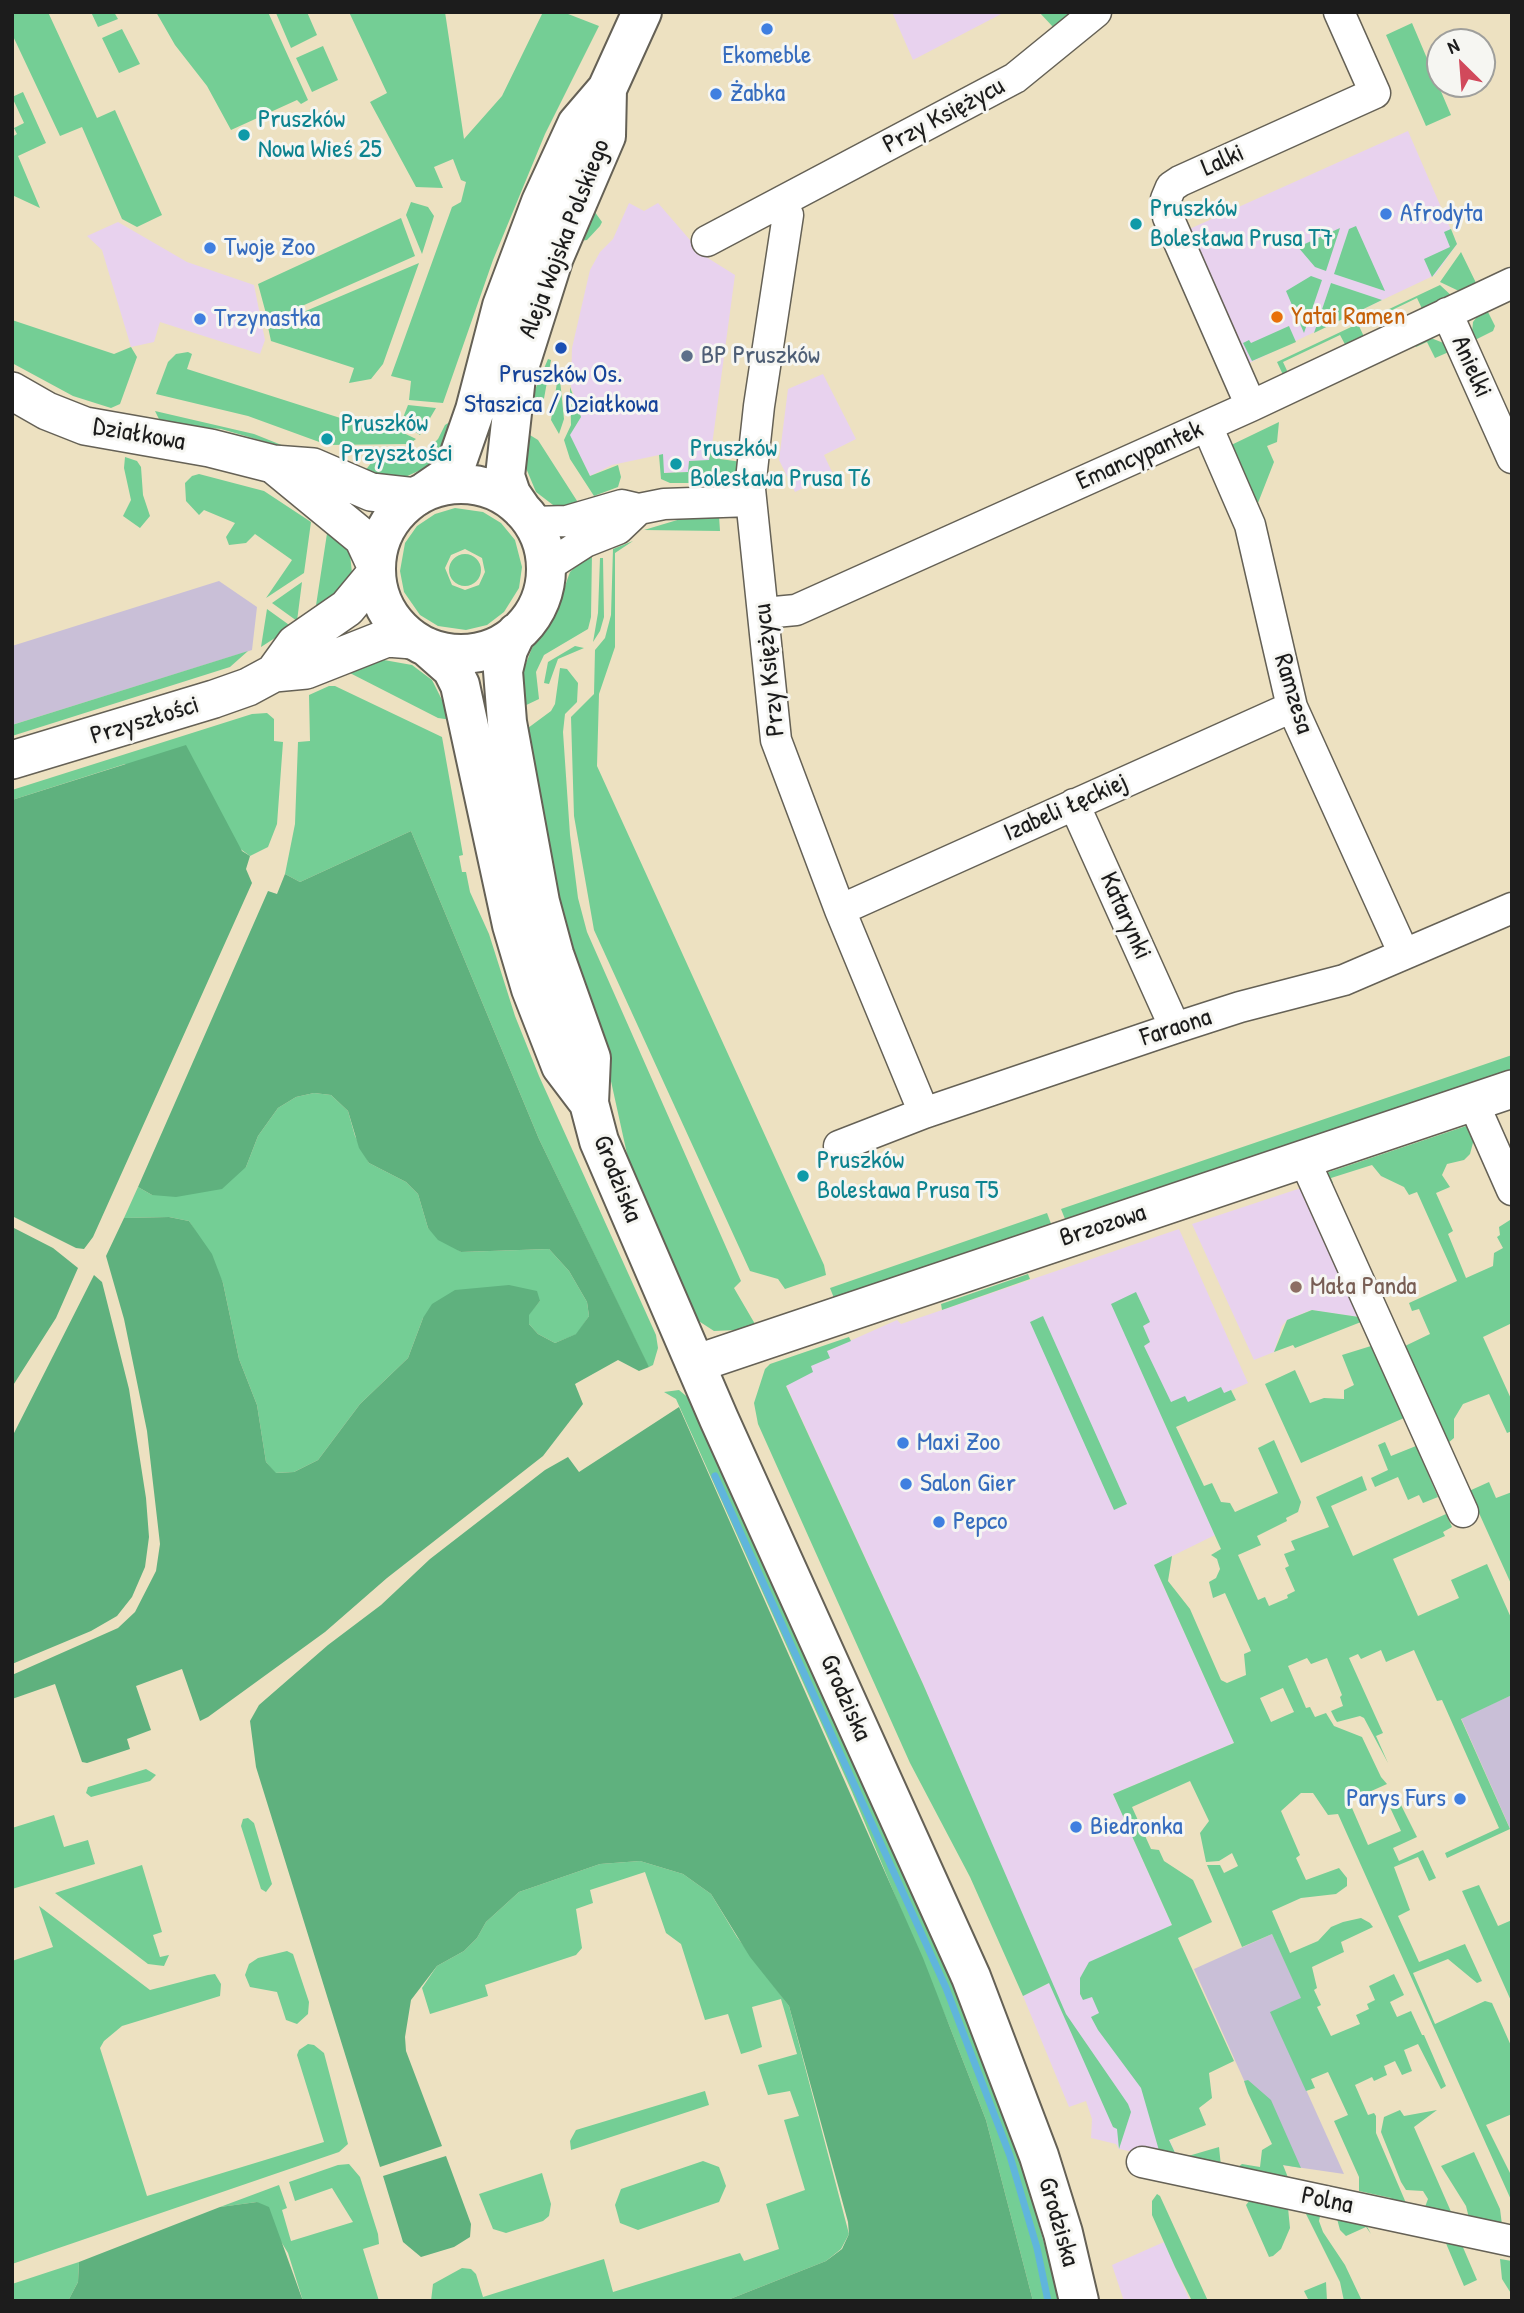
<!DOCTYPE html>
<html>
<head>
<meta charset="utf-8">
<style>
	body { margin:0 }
	#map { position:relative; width:1524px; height:2313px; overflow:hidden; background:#ede1c1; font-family:"Patrick Hand",sans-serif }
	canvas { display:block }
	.frame { position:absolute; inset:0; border:14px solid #1c1c1c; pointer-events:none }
	.north { position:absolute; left:1426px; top:28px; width:70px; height:70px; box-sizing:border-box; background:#f6f6f2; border:2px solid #9f9f9c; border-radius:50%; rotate:335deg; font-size:19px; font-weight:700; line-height:28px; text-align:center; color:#1c1c1c }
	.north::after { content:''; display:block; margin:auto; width:24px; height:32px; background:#d1495b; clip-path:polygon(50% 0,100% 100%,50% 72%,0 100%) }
</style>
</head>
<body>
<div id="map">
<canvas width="1524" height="2313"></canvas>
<div class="frame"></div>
<div class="north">N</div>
</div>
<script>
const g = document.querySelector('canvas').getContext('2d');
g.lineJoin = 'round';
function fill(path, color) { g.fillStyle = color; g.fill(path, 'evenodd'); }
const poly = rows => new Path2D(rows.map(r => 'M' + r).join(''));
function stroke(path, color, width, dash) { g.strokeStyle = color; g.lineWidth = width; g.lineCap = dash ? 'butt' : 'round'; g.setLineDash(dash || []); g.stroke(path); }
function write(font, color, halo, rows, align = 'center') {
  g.font = font + ' "Patrick Hand",sans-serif'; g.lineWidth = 6; g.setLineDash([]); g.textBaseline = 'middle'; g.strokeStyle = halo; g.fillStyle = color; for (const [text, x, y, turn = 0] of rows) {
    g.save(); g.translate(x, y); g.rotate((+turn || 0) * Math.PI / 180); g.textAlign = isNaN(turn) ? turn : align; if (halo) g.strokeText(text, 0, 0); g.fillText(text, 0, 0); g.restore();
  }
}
fill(poly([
	[892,12,1005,12,913,60],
	[1408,131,1457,244,1435,275,1245,365,1185,231],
	[629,203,644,211,658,203,703,255,735,275,710,460,689,472,663,473,663,455,659,455,612,465,590,476,569,435,581,417,571,386,572,348,590,270,600,252,613,239],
	[118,222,187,262,254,285,265,340,260,354,160,322,154,342,131,347,102,250,87,236],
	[823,374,856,439,824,455,833,474,795,492,779,460,788,389],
	[1301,1188,1359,1317,1311,1310,1287,1320,1282,1326,1274,1352,1254,1360,1192,1224],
	[1179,1229,1248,1383,1163,1420,1215,1535,1154,1565,1234,1743,1113,1794,1172,1925,1097,1981,1179,2161,1119,2149,1116,2144,1091,2138,1092,2119,1086,2101,1069,2107,1023,1996,1051,1982,923,1684,780,1372,897,1320,901,1324],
	[1164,2242,1190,2301,1124,2301,1112,2265]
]), '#e8d2ee');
fill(poly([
	[219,581,257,607,252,650,12,725,12,646],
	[1512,1695,1512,1833,1461,1718],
	[1272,1934,1302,1999,1271,2012,1344,2174,1282,2165,1194,1969]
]), '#c9bfd7');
fill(poly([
	[12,12,48,12,97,118,115,110,162,215,137,227,122,219,82,127,60,136,12,34],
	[91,12,114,12,118,19,98,27],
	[156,12,268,12,308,100,301,104,297,100,231,130,207,86,175,45],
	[307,12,317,35,291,48,276,13],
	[349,12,445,12,464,139,502,96,543,12,563,12,599,26,545,134,493,260,443,403,409,400,411,381,391,376,452,207,461,202,466,182,461,180,453,159,434,167,443,188,416,187,370,102,387,93],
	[1039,12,1079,12,1054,28],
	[1412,23,1451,115,1426,126,1386,35],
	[122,29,140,64,119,73,102,38],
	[323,46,338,80,312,92,296,58],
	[23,92,46,143,18,156,40,208,12,195,12,137,17,134,14,128,24,123,12,97],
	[411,202,428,207,434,216,422,254,406,215],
	[592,208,602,222,600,226,587,240,580,241],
	[401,218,415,256,268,321,258,284],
	[1356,226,1385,291,1334,274,1349,229],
	[1340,228,1326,271,1315,267,1298,247],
	[1451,229,1457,244,1432,277,1424,259,1450,247,1444,232],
	[1461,252,1478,287,1461,292,1440,282],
	[419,263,383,364,371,379,349,383,354,368,271,341,268,327],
	[1311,276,1322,280,1304,333,1286,291],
	[1331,283,1382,300,1314,333],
	[1440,285,1454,298,1424,313,1417,298,1359,326,1366,341,1348,350,1340,335,1283,362,1290,377,1285,379,1277,362],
	[1485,306,1495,326,1493,331,1471,342,1473,322],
	[12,320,114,354,131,347,137,357,120,404,111,408,73,396,12,363],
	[1289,326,1296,342,1252,361,1243,343,1249,340,1251,343],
	[1431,338,1446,344,1451,351,1435,358,1427,342,1416,347,1413,341],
	[188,352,192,354,187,369,381,431,385,424,416,439,409,444,328,445,331,437,325,435,322,443,248,416,156,394,168,362,176,354],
	[548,359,551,360,543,404,529,404],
	[559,370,564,419,559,434,551,420],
	[570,387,581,417,570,435,590,476,618,465,621,477,618,487,594,496,570,459,564,440,571,425],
	[408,405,436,408,420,435,401,423],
	[155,411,254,434,294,450,221,429,167,424,160,421],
	[456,418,438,457,425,468,403,478,360,477,372,462,407,460,425,452,438,439,445,425],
	[1279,422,1277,442,1267,446,1274,462,1256,508,1225,448],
	[525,432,538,440,579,504,557,508,536,492,526,468],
	[711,450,721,453,720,459,742,462,731,483,670,483,661,479,659,455,663,454,664,473,688,472,689,461,709,460],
	[125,457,137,461,141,467,143,495,150,516,140,528,123,516,131,500,124,468],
	[199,474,264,491,311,522,304,573,266,598,292,560,255,534,246,543,229,545,226,537,235,523,204,510,199,515,186,501,185,483,192,476],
	[455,508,483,512,501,523,515,540,522,567,519,588,504,612,487,625,466,630,438,626,420,615,404,592,400,571,405,543,417,526,435,514],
	[465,549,482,558,485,572,479,585,465,590,452,585,445,568,451,555],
	[719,516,720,531,644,530,684,518],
	[328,527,350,554,352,573,349,583,315,612],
	[633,541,615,553,615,647,599,694,597,766,824,1265,826,1275,785,1289,778,1279,750,1271,594,930,574,816,571,717,594,694,595,650,605,638,611,615,613,549],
	[592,552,591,617,588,629,544,655,536,672,539,699,520,708,523,671,532,648,555,614,570,572],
	'449 570a16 16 0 1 1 32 0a16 16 0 1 1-32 0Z',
	[600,558,603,558,604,617,600,631,593,642,598,613],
	[302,582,297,621,272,603],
	[267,609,292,627,261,647],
	[575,646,584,648,558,659,549,684,544,683,548,662],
	[248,651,230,667,12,736,12,725],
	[384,660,412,665,432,680,452,720,438,718,344,670],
	[560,668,567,669,578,683,577,702,565,714,563,732,570,835,578,898,587,932,741,1281,734,1288,755,1324,737,1330,714,1331,694,1318,629,1163,607,1063,565,941,528,728,551,711,555,704],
	[329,686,335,686,442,737,463,855,459,856,462,872,466,872,470,892,489,934,515,1016,539,1076,656,1335,658,1348,653,1365,649,1367,647,1364,539,1139,411,831,300,882,285,874,295,824,298,742,310,741,309,695],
	[267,713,274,719,274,741,283,742,277,824,268,847,250,856,125,764,12,800,12,790,252,714],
	[1512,1055,1512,1074,1067,1224,1061,1209],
	[314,1093,331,1095,348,1111,355,1136,369,1163,406,1182,418,1194,428,1228,461,1252,549,1249,569,1271,587,1302,589,1316,577,1334,555,1343,538,1334,529,1324,528,1315,540,1301,423,1318,408,1358,360,1404,318,1460,294,1472,275,1473,266,1462,257,1405,239,1359,223,1283,197,1234,189,1221,169,1217,124,1218,138,1187,152,1195,246,1167,258,1136,278,1108,296,1097],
	[1466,1126,1474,1139,1470,1154,1464,1160,1447,1164,1442,1175,1450,1187,1436,1193,1453,1231,1448,1234,1466,1278,1493,1266,1494,1253,1503,1248,1497,1237,1500,1235,1499,1227,1510,1220,1512,1223,1512,1323,1483,1337,1512,1401,1512,1431,1507,1433,1489,1394,1463,1404,1454,1419,1454,1438,1448,1443,1405,1346,1430,1334,1419,1309,1412,1311,1409,1303,1457,1281,1417,1192,1409,1195,1404,1187,1381,1176,1372,1165,1331,1178,1333,1183,1329,1183,1326,1173],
	[1047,1213,1053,1229,834,1298,830,1288],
	[1028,1274,1030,1279,942,1310,941,1304],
	[1136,1292,1150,1322,1143,1326,1150,1342,1144,1346,1171,1402,1185,1396,1188,1402,1221,1387,1224,1393,1231,1390,1236,1400,1176,1427,1204,1486,1212,1483,1221,1502,1230,1503,1235,1512,1278,1493,1258,1448,1274,1440,1301,1502,1298,1512,1286,1518,1287,1521,1257,1536,1261,1545,1238,1555,1258,1600,1265,1597,1269,1606,1288,1598,1287,1595,1295,1591,1285,1568,1289,1566,1284,1554,1295,1550,1291,1541,1329,1527,1316,1497,1362,1476,1367,1490,1331,1506,1353,1556,1446,1514,1452,1527,1443,1532,1445,1536,1393,1559,1418,1616,1459,1598,1451,1580,1487,1564,1512,1620,1512,1695,1461,1719,1510,1829,1447,1858,1445,1853,1499,1828,1442,1700,1437,1701,1414,1650,1386,1662,1381,1650,1361,1659,1358,1654,1349,1658,1383,1733,1376,1736,1388,1763,1364,1718,1360,1716,1337,1722,1335,1719,1331,1711,1343,1706,1340,1697,1342,1695,1327,1658,1311,1664,1307,1658,1288,1666,1306,1708,1310,1707,1315,1717,1326,1713,1334,1726,1362,1737,1381,1777,1387,1784,1349,1801,1368,1845,1401,1831,1387,1801,1395,1798,1395,1793,1417,1837,1393,1848,1399,1861,1423,1850,1436,1878,1429,1881,1418,1857,1394,1867,1410,1910,1398,1916,1419,1962,1465,1944,1482,1981,1477,1983,1448,1959,1413,1973,1435,2024,1485,2001,1492,2003,1512,2048,1512,2114,1486,2125,1512,2177,1512,2202,1338,1814,1328,1815,1313,1793,1301,1793,1281,1811,1300,1855,1296,1858,1306,1880,1339,1868,1347,1878,1347,1886,1336,1894,1301,1898,1272,1911,1290,1953,1318,1941,1331,1927,1343,1922,1361,1918,1370,1923,1373,1927,1341,1942,1344,1952,1312,1967,1317,1988,1314,1990,1321,2005,1317,2007,1331,2036,1360,2024,1356,2015,1369,2009,1367,2004,1375,2000,1369,1986,1394,1974,1404,1995,1390,2002,1397,2017,1411,2011,1422,2035,1424,2035,1446,2086,1441,2089,1418,2044,1404,2050,1412,2071,1402,2075,1395,2061,1384,2066,1387,2075,1374,2081,1372,2077,1355,2085,1368,2115,1374,2113,1376,2116,1376,2133,1406,2203,1394,2203,1391,2198,1359,2191,1359,2177,1334,2121,1348,2115,1328,2072,1311,2079,1315,2088,1306,2091,1270,2012,1301,1998,1272,1934,1242,1947,1207,1865,1220,1865,1224,1873,1238,1866,1232,1853,1219,1861,1206,1862,1200,1833,1209,1821,1190,1781,1132,1807,1151,1849,1159,1850,1164,1861,1193,1880,1212,1922,1178,1938,1234,2061,1209,2073,1212,2098,1199,2108,1206,2125,1169,2140,1178,2159,1219,2147,1221,2166,1165,2158,1160,2154,1141,2088,1098,2030,1091,2017,1099,2013,1092,1997,1083,2000,1080,1994,1080,1978,1089,1962,1172,1925,1113,1794,1234,1743,1154,1565,1172,1556,1168,1581,1190,1609,1221,1680,1227,1683,1246,1675,1244,1654,1251,1651,1225,1593,1213,1598,1209,1582,1216,1578,1220,1569,1217,1559,1211,1555,1221,1549,1111,1304],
	[1283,1688,1294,1712,1271,1722,1260,1698],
	[1312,1310,1359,1317,1361,1322,1295,1348,1293,1345,1274,1352,1287,1320],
	[1043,1316,1127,1504,1114,1510,1030,1322],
	[849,1337,851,1341,827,1351,830,1358,811,1366,813,1372,786,1386,923,1684,1066,2014,1128,2104,1131,2112,1119,2149,1117,2129,1113,2127,1049,1983,1023,1996,970,1877,910,1763,758,1424,754,1403,765,1369,770,1364],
	[1371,1346,1404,1418,1301,1463,1265,1384,1295,1370,1310,1403,1324,1398,1344,1399,1344,1390,1354,1385,1342,1355],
	[679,1390,691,1400,971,2026,1026,2178,1060,2301,1033,2301,986,2120,949,2025,852,1792,676,1399,664,1392],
	[1385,1442,1391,1456,1416,1446,1438,1497,1423,1503,1419,1495,1408,1500,1398,1477,1375,1487,1371,1478,1388,1470,1378,1445],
	[1489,1482,1496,1498,1512,1492,1512,1586,1469,1491],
	[146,1769,156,1775,150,1781,91,1797,86,1793,88,1787],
	[54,1815,64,1847,88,1840,95,1864,12,1889,12,1828],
	[248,1818,254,1823,272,1884,266,1892,261,1889,241,1826,243,1819],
	[640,1861,683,1874,711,1894,737,1937,789,2006,849,2234,841,2249,826,2261,725,2301,431,2301,433,2284,462,2268,471,2269,476,2274,483,2297,604,2259,613,2292,740,2253,744,2261,779,2249,766,2204,805,2190,784,2120,799,2116,790,2091,768,2095,758,2065,797,2054,781,1999,752,2007,762,2047,751,2051,741,2054,728,2014,705,2020,681,1944,666,1933,645,1872,590,1890,593,1903,576,1909,582,1948,576,1955,485,1985,488,1996,430,2014,422,1988,437,1966,464,1951,477,1938,486,1922,519,1892,600,1864],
	[142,1865,162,1932,153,1935,160,1957,169,1955,164,1966,148,1964,55,1893],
	[1479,1885,1498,1926,1512,1920,1512,2003,1462,1891],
	[39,1906,150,1990,208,1975,215,1974,221,1984,220,1996,122,2026,104,2041,100,2048,147,2196,324,2142,297,2055,299,2050,308,2044,314,2045,324,2053,348,2144,339,2152,12,2264,12,1961,53,1947],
	[287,1951,293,1954,309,2002,308,2014,297,2024,286,2020,277,1992,250,1987,245,1975,249,1964,258,1958],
	[1248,2080,1271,2100,1301,2168,1283,2165,1289,2180,1238,2167,1242,2164,1260,2167,1262,2150,1272,2144,1248,2093,1244,2081],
	[705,2091,709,2105,571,2150,570,2141,576,2130],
	[1400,2110,1404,2116,1437,2110,1414,2127,1452,2214,1425,2207,1428,2199,1423,2191,1406,2190,1401,2182,1381,2132,1384,2117],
	[1474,2152,1500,2209,1502,2225,1469,2218,1466,2206,1441,2166],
	[703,2161,719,2167,722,2175,726,2186,719,2202,638,2230,620,2223,615,2205,621,2189],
	[349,2164,360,2177,378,2234,379,2244,363,2249,379,2301,303,2301,288,2253,257,2202,220,2207,279,2185,287,2208,282,2210,291,2241,353,2222,332,2188,295,2201,289,2182,338,2165],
	[542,2173,551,2204,549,2216,543,2221,506,2233,493,2229,479,2194],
	[1157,2194,1160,2196,1208,2301,1192,2301,1175,2267,1152,2215,1152,2201],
	[1250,2200,1288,2208,1290,2228,1281,2249,1273,2256,1269,2257,1246,2205],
	[1303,2208,1321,2212,1319,2221,1323,2232,1345,2265,1362,2301,1344,2301,1340,2282],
	[1336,2215,1364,2221,1371,2234,1366,2227,1346,2236,1340,2230],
	[1445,2241,1462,2245,1477,2280,1464,2286],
	[1500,2259,1512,2261,1512,2295,1502,2279],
	[79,2262,78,2282,68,2301,12,2301,12,2284],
	[1326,2282,1327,2301,1309,2301,1304,2291]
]), '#74ce95');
fill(poly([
	[186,745,242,851,250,856,246,869,252,883,93,1237,84,1249,76,1248,12,1216,12,800],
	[411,831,539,1139,649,1367,639,1371,618,1360,575,1384,583,1404,543,1456,387,1578,325,1632,208,1717,200,1721,182,1669,136,1686,151,1730,127,1739,130,1749,87,1763,82,1762,55,1684,12,1699,12,1675,118,1628,135,1612,156,1571,160,1544,147,1431,124,1319,106,1256,124,1218,169,1217,189,1221,212,1254,223,1283,239,1359,257,1405,266,1462,276,1473,294,1472,318,1460,360,1404,408,1358,423,1318,432,1304,455,1290,509,1285,537,1291,540,1301,529,1315,529,1324,538,1334,555,1343,576,1334,589,1316,587,1302,569,1271,549,1249,461,1252,438,1240,428,1228,418,1194,406,1182,369,1163,359,1148,348,1111,331,1095,314,1093,296,1097,278,1108,258,1136,246,1167,222,1189,176,1197,152,1195,138,1187,268,891,277,894,285,874,300,882],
	[12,1227,53,1248,78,1268,56,1318,12,1387],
	[94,1275,102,1282,129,1389,146,1498,149,1537,145,1567,132,1597,117,1616,91,1631,12,1664,12,1437],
	[679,1407,923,1958,986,2120,1033,2301,725,2301,826,2261,842,2249,849,2234,848,2222,789,2006,750,1957,711,1894,683,1874,640,1861,600,1864,519,1892,486,1922,477,1938,464,1951,437,1966,411,2000,405,2037,406,2051,442,2146,380,2167,256,1767,250,1721,259,1705,328,1645,381,1605,430,1559,545,1470,568,1457,579,1472],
	[446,2156,471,2224,470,2237,454,2247,421,2257,403,2242,383,2176],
	[257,2202,269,2207,303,2301,68,2301,78,2282,79,2262,220,2207]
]), '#5fb17e');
stroke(poly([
	[715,1476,946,1988,1010,2156,1037,2248,1048,2301]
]), '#60b5dc', 7);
const minor = poly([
	[782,203,788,215,759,406,750,489,776,740,840,910,924,1113],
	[707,241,1015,78,1096,12],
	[1447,313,1512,458],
	[1251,406,1168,217,1166,199,1171,187,1180,181,1375,93,1339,12],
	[1207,426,1250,525,1292,707,1404,954],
	[532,522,567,521,622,505,639,509,664,504,751,501],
	[546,567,585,542,618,529,639,509],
	[764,613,796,610,1251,406,1512,283],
	[1074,804,1175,1028],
	[840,910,1292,707],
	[1473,1102,1512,1190],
	[839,1146,924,1113,1175,1028,1240,1007,1344,980,1512,908],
	[1304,1159,1463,1512],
	[1142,2162,1512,2241]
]);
const tertiary = poly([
	[12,391,47,411,85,426,210,448,273,464,313,467,371,492,416,497],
	[273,464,363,538,376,566],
	[274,673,295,644,347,608,376,573],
	[12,760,214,699,248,687,274,673,306,670,387,638,413,640],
	[695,1364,1512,1089]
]);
const secondary = poly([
	'376 569a85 85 0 1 1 170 0a85 85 0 1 1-170 0Z',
	[426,491,445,478,458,459,475,410,502,306,541,202,577,124,607,89,642,12],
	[522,510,511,494,505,476,516,377,554,257,606,136,607,89],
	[516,633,508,650,503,671,507,722,540,902,554,954,591,1058,589,1103,599,1141,719,1419,971,1977,1039,2156,1063,2233,1079,2301],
	[427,647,452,669,460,685,512,925,531,989,561,1066,589,1103]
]);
stroke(minor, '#656156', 33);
stroke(tertiary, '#656156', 40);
stroke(secondary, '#656156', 42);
stroke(minor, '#fff', 30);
stroke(tertiary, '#fff', 37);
stroke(secondary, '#fff', 38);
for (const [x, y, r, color] of [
	[767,29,7,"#3f7fe0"],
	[716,94,7,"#3f7fe0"],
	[244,135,7,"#0f9aa8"],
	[1386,214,7,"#3f7fe0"],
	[1136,224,7,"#0f9aa8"],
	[210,248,7,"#3f7fe0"],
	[1277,317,7,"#e8710a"],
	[200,319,7,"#3f7fe0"],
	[561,348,7,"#1a4fb4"],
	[687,356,7,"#5c6f8a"],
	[327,439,7,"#0f9aa8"],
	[676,464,7,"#0f9aa8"],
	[803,1176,7,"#0f9aa8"],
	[1296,1287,7,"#8d6e63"],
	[903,1443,7,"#3f7fe0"],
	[906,1484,7,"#3f7fe0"],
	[939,1522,7,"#3f7fe0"],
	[1460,1799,7,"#3f7fe0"],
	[1076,1827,7,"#3f7fe0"]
]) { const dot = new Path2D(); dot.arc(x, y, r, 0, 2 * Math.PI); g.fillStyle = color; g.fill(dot); stroke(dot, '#f6f6f2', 2.5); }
write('26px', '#366cbe', '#f6f6f2', [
	["Ekomeble",767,56,"center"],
	["Żabka",730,94],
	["Afrodyta",1400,214],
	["Twoje Zoo",224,248],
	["Trzynastka",214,319],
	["Maxi Zoo",917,1443],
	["Salon Gier",920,1484],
	["Pepco",953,1522],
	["Parys Furs",1446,1799,"right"],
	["Biedronka",1090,1827]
], 'left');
write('26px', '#1c1c1c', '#f6f6f2', [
	["Przy Księżycu",944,116,-28],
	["Lalki",1223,161,-24],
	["Aleja Wojska Polskiego",565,239,-69],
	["Anielki",1471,367,66],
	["Działkowa",139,435,10],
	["Emancypantek",1140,456,-24],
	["Przy Księżycu",770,670,-96],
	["Ramzesa",1293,694,73],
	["Przyszłości",145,721,-17],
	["Izabeli Łęckiej",1066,808,-24],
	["Katarynki",1125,916,66],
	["Faraona",1176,1028,-18],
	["Grodziska",617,1179,68],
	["Brzozowa",1103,1226,-18],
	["Grodziska",845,1698,66],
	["Polna",1327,2201,12],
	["Grodziska",1058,2222,74]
]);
write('26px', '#0d838f', '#f6f6f2', [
	["Pruszków",258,120],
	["Nowa Wieś 25",258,150],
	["Pruszków",1150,209],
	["Bolesława Prusa T7",1150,239],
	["Pruszków",341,424],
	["Przyszłości",341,454],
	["Pruszków",690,449],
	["Bolesława Prusa T6",690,479],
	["Pruszków",817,1161],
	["Bolesława Prusa T5",817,1191]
], 'left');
write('26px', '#c56008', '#f6f6f2', [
	["Yatai Ramen",1291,317]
], 'left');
write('26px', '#4e5e75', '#f6f6f2', [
	["BP Pruszków",701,356]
], 'left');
write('26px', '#164399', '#f6f6f2', [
	["Pruszków Os.",561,375],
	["Staszica / Działkowa",561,405]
]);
write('26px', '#785e54', '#f6f6f2', [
	["Mała Panda",1310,1287]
], 'left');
</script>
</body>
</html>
